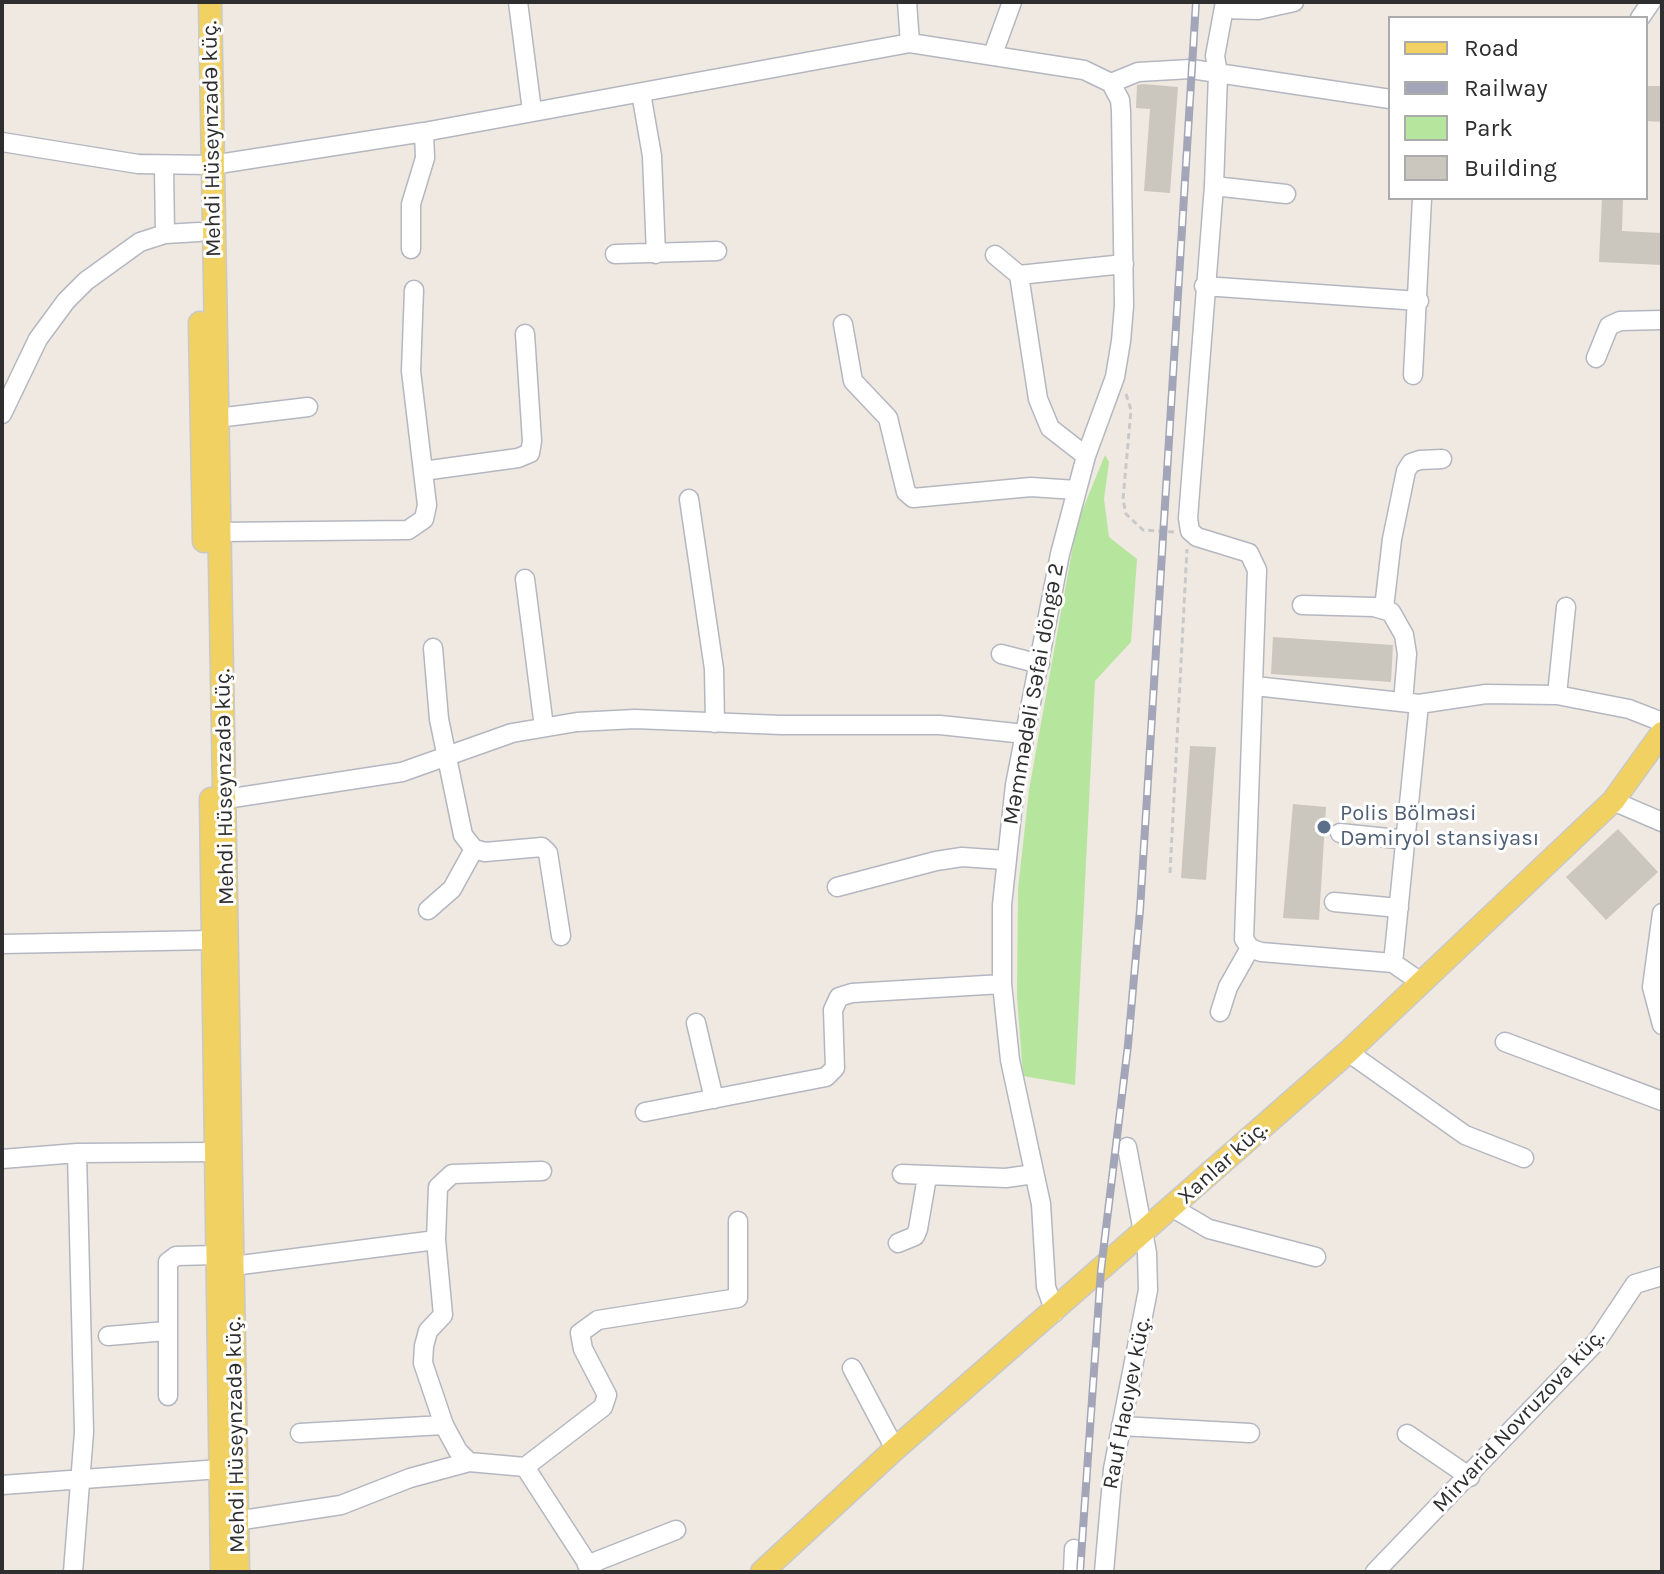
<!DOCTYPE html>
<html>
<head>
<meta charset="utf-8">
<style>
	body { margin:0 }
	#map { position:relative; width:1664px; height:1574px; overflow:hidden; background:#efe9e1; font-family:Karla,sans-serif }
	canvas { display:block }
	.frame { position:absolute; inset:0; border:4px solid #2e2e2e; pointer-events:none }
	.legend { position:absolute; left:1388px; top:16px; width:260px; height:184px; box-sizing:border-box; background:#fff; border:2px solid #ababab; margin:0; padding:10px 14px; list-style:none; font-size:24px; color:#2e2e2e }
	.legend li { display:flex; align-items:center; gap:16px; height:40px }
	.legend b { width:40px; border:2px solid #ababab }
</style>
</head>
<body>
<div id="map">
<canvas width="1664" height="1574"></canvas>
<div class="frame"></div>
<ul class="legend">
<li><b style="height:10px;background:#f2d163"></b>Road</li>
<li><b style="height:10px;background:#a3a6b8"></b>Railway</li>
<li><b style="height:22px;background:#b6e59e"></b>Park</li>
<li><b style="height:22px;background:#cbc7bf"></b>Building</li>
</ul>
</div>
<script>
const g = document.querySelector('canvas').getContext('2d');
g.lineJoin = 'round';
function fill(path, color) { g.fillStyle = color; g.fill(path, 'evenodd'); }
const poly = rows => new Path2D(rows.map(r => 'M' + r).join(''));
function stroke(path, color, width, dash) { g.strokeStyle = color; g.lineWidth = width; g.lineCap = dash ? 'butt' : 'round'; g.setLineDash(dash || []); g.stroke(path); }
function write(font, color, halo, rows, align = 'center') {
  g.font = font + ' Karla,sans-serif'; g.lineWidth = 6; g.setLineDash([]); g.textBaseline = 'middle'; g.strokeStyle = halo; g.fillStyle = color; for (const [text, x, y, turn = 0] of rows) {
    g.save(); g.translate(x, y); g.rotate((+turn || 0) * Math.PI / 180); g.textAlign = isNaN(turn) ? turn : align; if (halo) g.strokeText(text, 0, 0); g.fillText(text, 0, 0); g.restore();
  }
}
fill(poly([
	[1105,455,1109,462,1104,499,1109,537,1137,559,1131,642,1095,681,1075,1085,1023,1076,1017,996,1018,889,1029,790,1077,523]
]), '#b6e59e');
fill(poly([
	[1143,84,1178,87,1170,193,1144,191,1150,109,1136,108,1137,85],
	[1646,86,1662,86,1662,122,1646,121],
	[1602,198,1623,198,1622,231,1662,233,1662,265,1599,262],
	[1273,637,1393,645,1391,682,1271,674],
	[1190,746,1216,747,1206,880,1181,878],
	[1293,804,1326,807,1319,920,1283,918],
	[1618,829,1658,872,1606,920,1566,877]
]), '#cbc7bf');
const minor = poly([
	[518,2,532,111],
	[907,2,910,43],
	[1225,2,1215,56,1218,74,1214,186,1188,518,1190,531,1197,537,1249,553,1257,570,1244,939,1250,948,1261,952,1393,963,1422,983],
	[1224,9,1258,10,1294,2],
	[1640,18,1651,2],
	[993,54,1012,2],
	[1111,83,1138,72,1191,69,1390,99],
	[641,93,652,156,656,254],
	[2,142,138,164,212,165,424,132,910,43,1084,70,1111,83,1120,100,1121,111,1124,306,1121,341,1115,377,1086,456,1060,554,1015,785,1002,905,1002,984,1010,1060,1041,1204,1046,1287,1055,1312],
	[164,167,165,234],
	[1214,186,1286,194],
	[411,249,411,204,425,158,424,132],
	[615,254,717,251],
	[995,255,1019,275],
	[1204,286,1419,301],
	[843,324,853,381,888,418,906,492,913,498,1031,487,1076,490],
	[1596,358,1609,326,1620,321,1662,320],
	[1413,375,1422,198],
	[2,414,38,339,66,301,86,281,140,242,165,234,199,232],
	[217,418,308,407],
	[1086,456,1050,428,1038,399,1019,275,1124,264],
	[423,471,518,458,530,453,532,441,525,334],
	[689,499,714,669,715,723],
	[219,532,408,530,424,519,427,505,411,371,414,290],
	[525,579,544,727],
	[1302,605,1374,607,1391,612,1404,635,1407,654,1403,702],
	[1384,608,1392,539,1406,471,1411,463,1420,460,1442,459],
	[433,648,439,719,463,835,474,849,485,852,542,847,548,853,561,936],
	[1001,654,1040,664],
	[1255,686,1419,704,1486,694,1557,695,1629,709,1662,722],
	[1557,695,1566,607],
	[226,799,402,772,512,733,577,722,635,719,781,725,940,725,1025,734],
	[1613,801,1662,822],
	[1340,833,1407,840],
	[837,887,936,861,962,857,1005,860],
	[1334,902,1399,908],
	[428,910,452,889,474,849],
	[1662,913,1652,987,1662,1025],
	[2,944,212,940],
	[1393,963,1419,704],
	[1220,1012,1228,987,1250,948],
	[696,1023,714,1099],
	[1505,1042,1662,1101],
	[1348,1052,1465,1135,1524,1158],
	[645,1112,826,1077,835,1068,833,1010,839,997,852,993,1002,984],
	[2,1159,77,1153,215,1152],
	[902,1174,1006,1178,1034,1174],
	[1173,1208,1209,1229,1316,1257],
	[898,1243,915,1236,918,1229,927,1177],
	[233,1266,436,1240],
	[108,1336,166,1331],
	[852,1368,895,1449],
	[168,1396,168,1262,176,1256,217,1255],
	[1121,1426,1250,1433],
	[300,1433,444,1425],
	[1407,1434,1470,1477],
	[525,1467,469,1462,458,1451,444,1425,423,1363,424,1346,428,1331,443,1315,436,1240,438,1187,452,1174,542,1171],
	[2,1485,220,1469],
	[236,1521,341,1505,410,1478,469,1462],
	[587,1565,676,1530],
	[73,1572,84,1432,77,1153],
	[593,1572,525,1467,603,1407,607,1395,583,1349,580,1333,598,1320,738,1298,738,1221],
	[1073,1572,1074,1549],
	[1104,1572,1113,1469,1148,1290,1147,1253,1127,1147],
	[1375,1572,1597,1341,1635,1284,1662,1276]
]);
const major = poly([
	[210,2,238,1572],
	[200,323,204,541],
	[211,799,222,1572],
	[762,1572,895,1449,1348,1052,1613,801,1662,733]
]);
stroke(minor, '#b4b7c1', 21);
stroke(major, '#c9c9c9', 25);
stroke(poly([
	[1126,394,1131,410,1123,499,1126,514,1143,530,1174,532],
	[1170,873,1187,549]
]), '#c9c9c9', 3, [6, 4]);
stroke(minor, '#fff', 18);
stroke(major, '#f2d163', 22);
const rail = poly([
	[1080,1572,1101,1270,1128,1045,1140,910,1196,2]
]);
stroke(rail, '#a3a6b8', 8);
stroke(rail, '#fff', 5, [15]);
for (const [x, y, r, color] of [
	[1324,827,8,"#5c6f8a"]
]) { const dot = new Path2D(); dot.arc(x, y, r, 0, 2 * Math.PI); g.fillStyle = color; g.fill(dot); stroke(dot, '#fff', 3); }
write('22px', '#2e2e2e', '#fff', [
	["Mehdi Hüseynzadə küç.",212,139,-91],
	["Məmmədəli Səfai döngə 2",1034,694,-80],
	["Mehdi Hüseynzadə küç.",225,787,-91],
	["Xanlar küç.",1223,1163,-42],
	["Rauf Hacıyev küç.",1127,1403,-79],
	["Mirvarid Novruzova küç.",1519,1421,-47],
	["Mehdi Hüseynzadə küç.",236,1435,-91]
]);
write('22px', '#4e5e75', '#fff', [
	["Polis Bölməsi",1340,814],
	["Dəmiryol stansiyası",1340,839]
], 'left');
</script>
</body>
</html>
